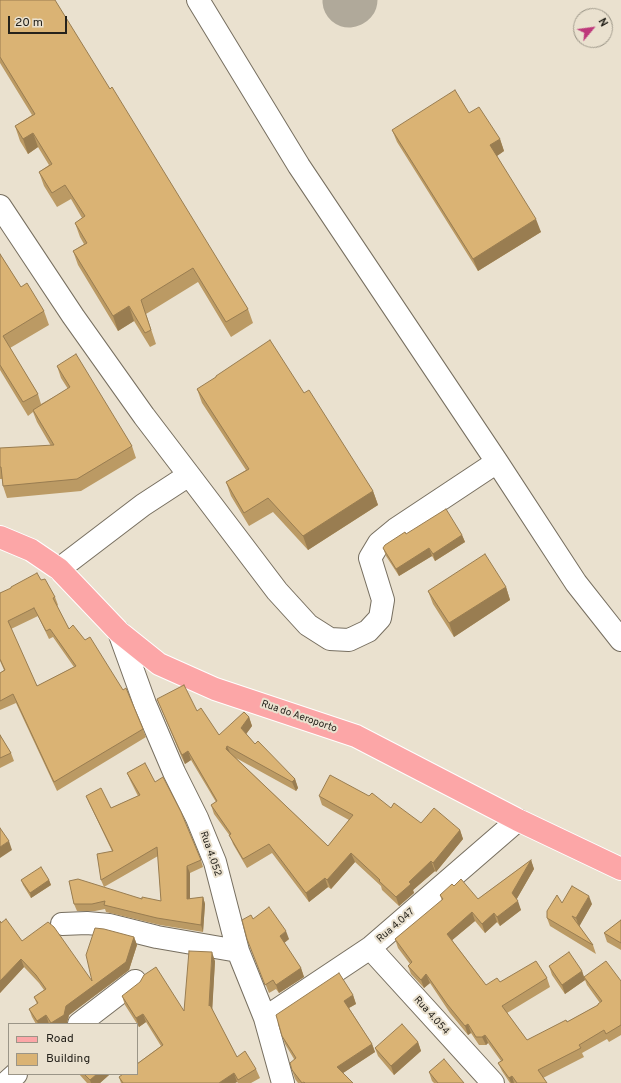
<!DOCTYPE html>
<html>
<head>
<meta charset="utf-8">
<style>
	body { margin:0 }
	#map { position:relative; width:621px; height:1083px; overflow:hidden; background:#eae1cf; font-family:Overpass,sans-serif }
	canvas { display:block }
	.legend { position:absolute; left:8px; top:1023px; width:130px; height:52px; box-sizing:border-box; background:#eae1cf; border:1px solid #9b9587; margin:0; padding:5px 7px; list-style:none; font-size:12px; color:#25221b }
	.legend li { display:flex; align-items:center; gap:8px; height:20px }
	.legend b { width:20px; border:1px solid #9b9587 }
	.north { position:absolute; left:573px; top:8px; width:40px; height:40px; box-sizing:border-box; background:#eae1cf; border:1px solid #9b9587; border-radius:50%; rotate:61deg; font-size:11px; font-weight:700; line-height:16px; text-align:center; color:#25221b }
	.north::after { content:''; display:block; margin:auto; width:14px; height:18px; background:#be387b; clip-path:polygon(50% 0,100% 100%,50% 72%,0 100%) }
	.scale { position:absolute; left:8px; top:16px; width:59px; height:18px; box-sizing:border-box; border:2px solid #25221b; border-top:0; padding-left:5px; font-size:12px; line-height:14px; white-space:nowrap; color:#25221b; -webkit-text-stroke:3px #eae1cf; paint-order:stroke }
</style>
</head>
<body>
<div id="map">
<canvas width="621" height="1083"></canvas>
<ul class="legend">
<li><b style="height:5px;background:#fca6a7"></b>Road</li>
<li><b style="height:11px;background:#dab374"></b>Building</li>
</ul>
<div class="north">N</div>
<div class="scale">20 m</div>
</div>
<script>
const g = document.querySelector('canvas').getContext('2d');
g.lineJoin = 'round';
const poly = rows => new Path2D(rows.map(r => 'M' + r).join(''));
function stroke(path, color, width, dash) { g.strokeStyle = color; g.lineWidth = width; g.lineCap = dash ? 'butt' : 'round'; g.setLineDash(dash || []); g.stroke(path); }
function fill(path, color) { g.fillStyle = color; g.fill(path, 'evenodd'); }
function write(font, color, halo, rows, align = 'center') {
  g.font = font + ' Overpass,sans-serif'; g.lineWidth = 4; g.setLineDash([]); g.textBaseline = 'middle'; g.strokeStyle = halo; g.fillStyle = color; for (const [text, x, y, turn = 0] of rows) {
    g.save(); g.translate(x, y); g.rotate((+turn || 0) * Math.PI / 180); g.textAlign = isNaN(turn) ? turn : align; if (halo) g.strokeText(text, 0, 0); g.fillText(text, 0, 0); g.restore();
  }
}
stroke(poly([
	[349,1,351,0]
]), '#b0a99a', 53);
const minor = poly([
	[198,0,299,166,497,462,576,583,621,640],
	[0,206,73,316,144,416,189,475,143,505,59,569],
	[189,475,277,591,308,625,330,639,349,640,368,631,380,618,383,600,370,558,379,543,396,529,497,462],
	[119,632,145,704,174,772,197,818,215,862,238,951,265,1018,283,1083],
	[62,924,87,923,109,925,157,937,238,951],
	[370,948,493,1083],
	[265,1018,370,948,518,820],
	[79,1024,135,981],
	[6,1083,16,1074]
]);
const major = poly([
	[0,537,31,550,59,569,119,632,159,664,215,689,356,736,518,820,621,869]
]);
stroke(minor, '#776f60', 24);
stroke(major, '#fff', 24);
stroke(minor, '#fff', 22);
stroke(major, '#fca6a7', 22);
fill(poly([
	[0,0,110,89,248,309,253,323,231,337,198,282,146,314,156,344,150,347,134,321,118,331,78,265,73,251,84,244,80,237,75,223,82,218,71,199,57,207,44,186,39,172,49,165,38,147,28,154,20,141,15,126,32,115,0,63],
	[469,113,500,139,504,151,497,156,541,232,478,271,397,142,392,130],
	[0,254,21,287,44,311,49,325,10,348,38,394,41,404,68,389,61,378,57,366,132,446,136,458,81,491,7,498,3,486,2,479,0,479,0,448,51,446,37,422,33,412,28,416,0,370],
	[197,389,304,393,373,491,378,505,308,550,273,512,249,526,231,496,226,482,246,470,202,403],
	[406,534,462,535,465,542,435,561,432,556,399,576,386,556,383,548],
	[41,580,55,597,58,605,57,606,69,629,143,729,146,737,57,791,16,703,0,710,0,673,4,670,0,661,0,593],
	[38,616,49,639,53,637,74,667,37,686,11,629],
	[506,587,510,600,454,637,433,604,428,591],
	[157,699,197,711,219,735,249,717,252,726,246,734,255,744,295,779,298,788,296,791,236,758,328,846,349,820,322,805,319,796,391,808,421,823,460,830,463,839,436,872,435,871,413,890,414,893,399,906,382,890,381,886,355,862,331,889,328,887,309,902,272,853,247,868,233,844,230,836,214,814,211,805,216,802,191,760,185,764,182,758],
	[0,735,11,753,14,761,0,768],
	[127,773,155,782,201,860,203,867,190,873,190,899,203,897,205,904,203,932,160,925,106,912,105,909,95,911,77,911,74,904,69,881,142,899,161,901,158,856,104,887,101,880,112,851,89,803,86,796,111,808,138,796,130,780],
	[531,860,534,869,516,900,521,910,500,926,497,922,485,933,475,921,452,940,486,985,500,982,547,978,550,987,507,1013,527,1040,567,1022,598,1005,600,1003,587,985,585,980,565,994,552,975,549,966,582,971,584,977,621,981,621,1035,609,1042,607,1039,582,1053,584,1057,543,1078,547,1083,510,1083,502,1071,498,1063,501,1061,488,1043,486,1045,479,1045,471,1033,468,1035,450,1013,430,983,424,988,411,974,408,966,410,964,398,948,395,939,442,901,440,895,454,886,478,899],
	[21,880,49,880,51,885,31,898,23,885],
	[562,903,592,904,579,926,593,945,596,954,550,926,547,918],
	[253,919,289,939,284,943,301,968,304,977,279,993,276,989,269,993,247,939],
	[621,920,621,950,607,942,604,933],
	[0,921,1,923,22,941,92,981,134,937,137,945,129,970,69,1015,67,1023,65,1024,36,1024,32,1017,29,1009,37,1004,34,997,44,990,39,983,24,967,0,993],
	[215,961,212,1009,237,1057,256,1069,260,1078,251,1083,238,1083,237,1082,235,1083,121,1083,119,1077,161,1046,146,1022,139,1027,125,1005,122,996,184,1011],
	[353,995,356,1004,349,1008,372,1044,375,1052,343,1073,353,1083,298,1083,295,1079,292,1070,294,1059,285,1044,282,1036],
	[418,1042,421,1051,394,1075,378,1056,375,1048],
	[429,1072,464,1083,434,1083,432,1081],
	[79,1074,108,1074,109,1075,100,1083,87,1083]
]), '#bb9a64');
fill(poly([
	[33,133,38,147,28,154,23,139],
	[500,139,504,151,494,158,490,145],
	[536,219,541,232,478,271,473,259],
	[129,306,134,321,118,331,113,316],
	[373,491,378,505,308,550,303,536],
	[462,535,465,542,435,561,433,554],
	[429,548,432,556,399,576,396,569],
	[506,587,510,600,454,637,449,623],
	[249,717,252,726,244,737,241,728],
	[227,746,231,755,226,749],
	[188,751,191,760,185,764,182,755],
	[295,779,298,788,296,791,292,782],
	[460,830,463,839,436,872,433,863],
	[9,841,12,850,0,858,0,847],
	[351,853,355,862,331,889,327,880],
	[531,860,534,869,515,902,512,893],
	[431,861,435,871,413,890,414,893,399,906,396,897,409,882],
	[187,866,190,873,190,906,187,899],
	[325,878,328,887,309,902,306,893],
	[49,880,51,885,31,898,30,893],
	[589,896,592,904,579,927,576,918],
	[203,897,205,904,203,932,201,925],
	[518,901,521,910,500,926,497,917],
	[472,912,475,921,450,942,447,934],
	[494,913,497,922,485,933,482,924],
	[286,931,289,939,283,944,280,936],
	[134,937,137,945,129,970,69,1015,67,1023,65,1024,51,1024,51,1023,66,1006],
	[212,952,215,961,212,1014,209,1006],
	[21,959,24,967,0,993,0,981],
	[301,968,304,977,279,993,276,985],
	[582,971,585,980,565,994,562,985],
	[426,974,430,983,424,988,421,980],
	[353,995,356,1004,347,1009,344,1001],
	[143,1014,146,1022,139,1027,136,1018],
	[46,1015,49,1024,38,1024,37,1021],
	[468,1024,471,1033,468,1035,465,1026],
	[485,1035,488,1043,486,1045,482,1037],
	[418,1042,421,1051,394,1075,391,1066],
	[372,1044,375,1052,340,1075,337,1067],
	[234,1073,237,1082,235,1083,219,1083],
	[97,1074,108,1074,109,1075,100,1083,91,1083,90,1080],
	[512,1076,514,1083,511,1083,509,1078]
]), '#997d51');
const building = poly([
	[0,0,55,0,110,89,112,87,248,309,226,322,193,268,141,300,151,330,145,333,129,306,113,316,73,251,87,243,75,223,85,216,65,185,52,193,39,172,52,164,33,133,23,139,15,126,35,114,0,57,0,0],
	[455,90,469,113,479,107,500,139,490,145,536,219,473,259,392,130,455,90],
	[0,254,21,287,27,283,44,311,3,336,38,394,23,402,0,365,0,254],
	[270,340,304,393,309,390,373,491,303,536,268,498,244,513,226,482,249,469,197,389,216,377,216,376,270,340],
	[76,354,132,446,77,479,3,486,1,467,0,467,0,448,54,445,33,410,70,387,57,366,76,354],
	[446,509,462,535,433,554,429,548,396,569,383,548,385,545,405,532,406,534,446,509],
	[485,554,506,587,449,623,428,591,485,554],
	[37,573,41,580,45,579,55,597,53,598,69,629,73,625,85,640,90,637,123,690,126,688,143,729,54,782,13,694,0,701,0,673,5,670,0,659,0,593,11,588,11,587,37,573],
	[34,608,46,631,50,629,76,666,37,686,8,621,34,608],
	[184,685,197,711,201,708,219,735,244,712,249,717,241,728,255,744,258,741,295,779,292,782,227,746,226,749,328,846,353,815,319,796,330,775,369,796,372,793,391,808,394,803,421,823,434,808,460,830,433,863,431,861,409,882,411,884,396,897,379,881,380,880,351,853,327,880,325,878,306,893,269,844,243,859,229,835,231,834,211,805,217,801,188,751,182,755,179,749,157,699,184,685],
	[0,735,11,753,0,758,0,735],
	[145,763,155,782,163,777,181,812,201,860,187,866,187,899,203,897,201,925,157,918,104,905,105,901,92,904,74,904,69,881,78,879,142,899,142,897,161,901,157,847,101,880,97,854,113,851,86,796,101,788,111,808,140,795,127,773,145,763],
	[0,828,9,841,0,847,0,828],
	[531,860,512,893,518,901,497,917,494,913,482,924,472,912,447,934,486,985,497,978,500,982,536,961,547,978,502,1006,527,1040,566,1020,567,1022,598,1005,598,1004,602,1001,584,977,606,961,621,981,621,1025,606,1034,604,1030,579,1045,581,1048,538,1070,547,1083,517,1083,512,1076,509,1078,498,1063,503,1060,485,1035,482,1037,476,1037,468,1024,465,1026,447,1004,426,974,421,980,408,966,412,962,395,939,443,899,440,895,452,884,454,886,461,879,478,899,531,860],
	[41,867,49,880,30,893,21,880,41,867],
	[572,886,589,896,576,918,572,916,593,945,547,918,547,911,557,895,562,903,572,886],
	[269,907,286,931,280,936,301,968,276,985,273,980,265,985,247,939,242,920,251,915,253,919,269,907],
	[6,919,22,941,48,922,54,927,92,981,86,955,95,928,104,929,134,937,126,962,66,1006,64,1015,51,1023,46,1015,37,1021,29,1009,38,1003,34,997,46,989,36,975,21,959,0,981,0,921,1,923,6,919],
	[621,920,621,943,604,933,621,920],
	[189,951,212,952,209,1006,210,1005,237,1057,245,1051,256,1069,238,1080,234,1073,219,1083,123,1083,119,1077,123,1074,137,1074,137,1064,163,1045,143,1014,136,1018,122,996,140,982,144,975,156,967,184,1011,189,951],
	[569,952,582,971,562,985,549,966,569,952],
	[339,973,353,995,344,1001,372,1044,337,1067,353,1083,305,1083,304,1082,302,1083,292,1070,290,1063,296,1058,282,1036,276,1015,339,973],
	[402,1024,418,1042,391,1066,375,1048,402,1024],
	[444,1059,464,1083,438,1083,429,1072,444,1059],
	[84,1074,97,1074,90,1080,84,1074]
]);
fill(building, '#dab374');
stroke(building, '#997d51', 1);
write('10px', '#25221b', '#eae1cf', [
	["Rua do Aeroporto",299,717,19],
	["Rua 4.052",210,854,71],
	["Rua 4.047",396,926,-41],
	["Rua 4.054",431,1016,48]
]);
</script>
</body>
</html>
